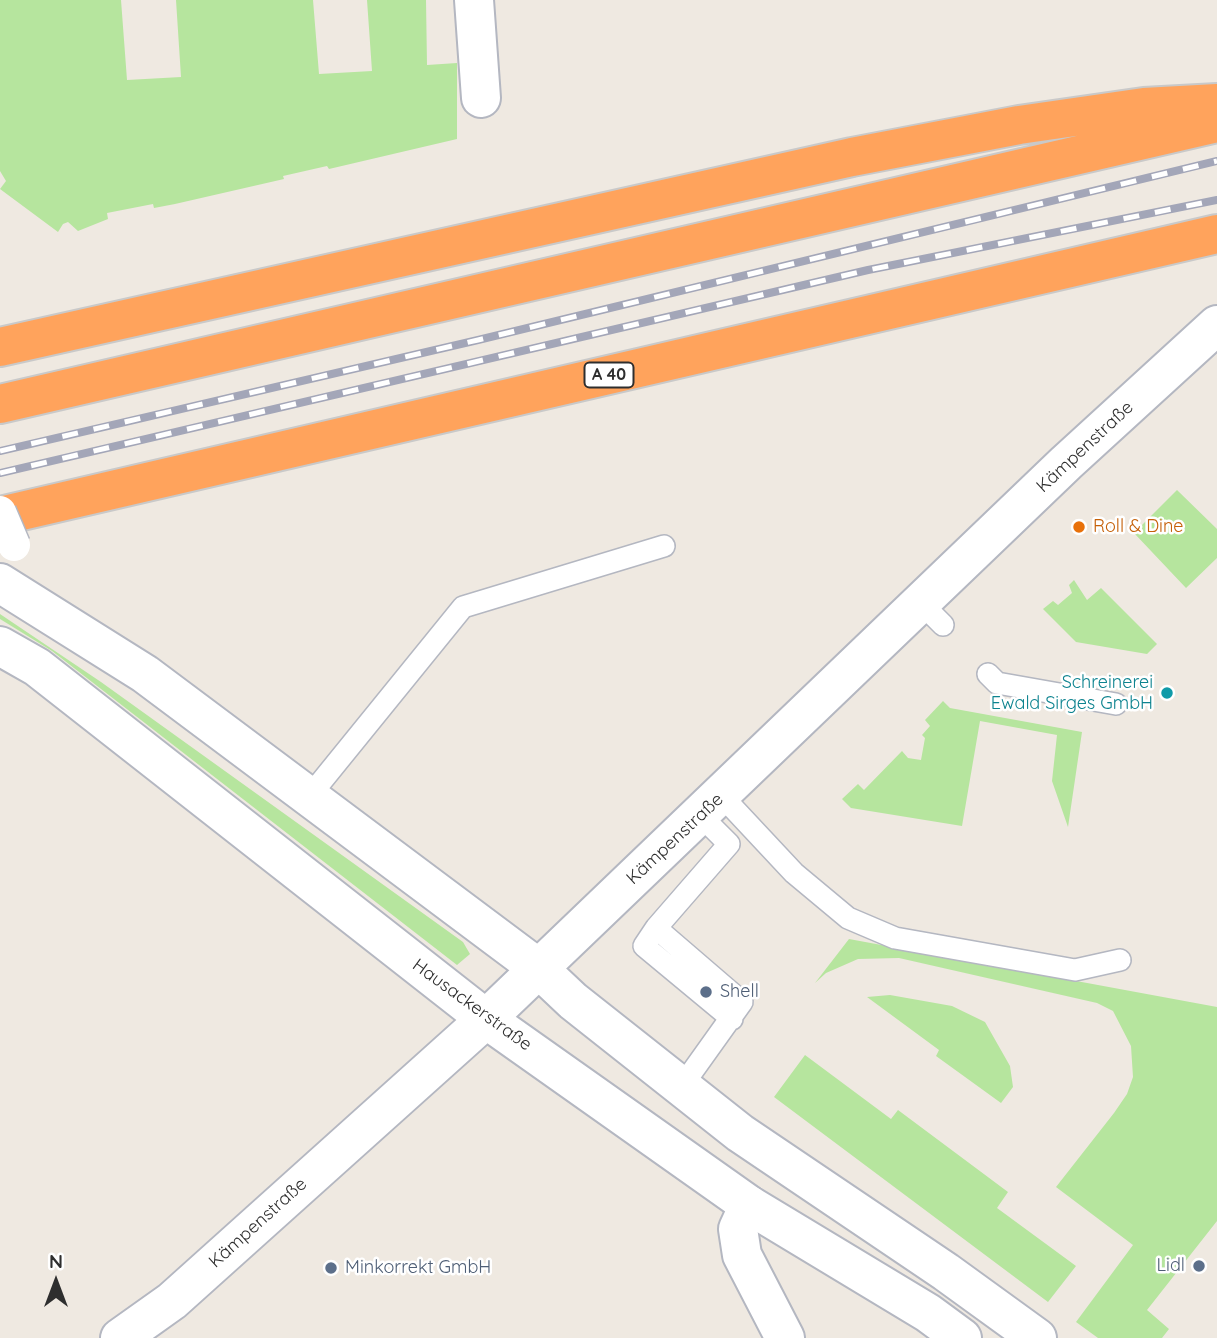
<!DOCTYPE html>
<html>
<head>
<meta charset="utf-8">
<style>
	body { margin:0 }
	#map { position:relative; width:1217px; height:1338px; overflow:hidden; background:#efe9e1; font-family:Quicksand,sans-serif }
	canvas { display:block }
	.north { position:absolute; left:21px; top:1247px; width:70px; height:70px; -webkit-text-stroke:5px #fff; paint-order:stroke; rotate:0deg; font-size:19px; font-weight:700; line-height:28px; text-align:center; color:#2e2e2e }
	.north::after { content:''; display:block; margin:auto; width:24px; height:32px; background:#2e2e2e; clip-path:polygon(50% 0,100% 100%,50% 72%,0 100%) }
</style>
</head>
<body>
<div id="map">
<canvas width="1217" height="1338"></canvas>
<div class="north">N</div>
</div>
<script>
const g = document.querySelector('canvas').getContext('2d');
g.lineJoin = 'round';
function fill(path, color) { g.fillStyle = color; g.fill(path, 'evenodd'); }
const poly = rows => new Path2D(rows.map(r => 'M' + r).join(''));
function stroke(path, color, width, dash) { g.strokeStyle = color; g.lineWidth = width; g.lineCap = dash ? 'butt' : 'round'; g.setLineDash(dash || []); g.stroke(path); }
function write(font, color, halo, rows, align = 'center') {
  g.font = font + ' Quicksand,sans-serif'; g.lineWidth = 5; g.setLineDash([]); g.textBaseline = 'middle'; g.strokeStyle = halo; g.fillStyle = color; for (const [text, x, y, turn = 0] of rows) {
    g.save(); g.translate(x, y); g.rotate((+turn || 0) * Math.PI / 180); g.textAlign = isNaN(turn) ? turn : align; if (halo) g.strokeText(text, 0, 0); g.fillText(text, 0, 0); g.restore();
  }
}
fill(poly([
	[0,0,121,0,127,80,181,77,176,0,313,0,319,74,372,71,367,0,426,0,427,65,457,63,457,139,329,169,327,166,283,176,284,179,175,204,154,208,153,204,107,213,108,219,78,231,68,222,63,224,58,232,0,189,6,181,0,171],
	[1177,490,1217,529,1217,558,1186,588,1134,533],
	[1074,580,1087,600,1101,588,1157,644,1147,654,1076,642,1043,609,1053,601,1058,605,1072,593,1069,585],
	[0,614,101,682,463,942,470,954,457,965,52,651,0,619],
	[943,701,950,708,1082,732,1068,827,1052,781,1057,735,980,721,962,826,851,808,842,799,858,784,864,790,902,751,908,758,921,760,925,738,922,735,930,726,925,720],
	[849,939,1217,1007,1217,1221,1147,1310,1169,1329,1162,1338,1098,1338,1076,1322,1133,1245,1056,1187,1114,1113,1127,1094,1133,1077,1131,1046,1113,1011,1097,1003,899,958,858,959,826,973,815,983],
	[890,995,952,1006,985,1022,1010,1066,1013,1087,1001,1103,936,1056,939,1050,867,997],
	[805,1055,891,1119,898,1110,1008,1192,997,1208,1076,1266,1048,1302,774,1097]
]), '#b6e59e');
const service = poly([
	[921,603,943,625],
	[988,674,997,683,1116,704],
	[721,795,794,873,848,918,895,938,1075,970,1120,960],
	[308,798,463,607,664,546],
	[656,928,644,946,732,1019],
	[682,1086,742,1002,656,928,729,844,700,815]
]);
const minor = poly([
	[474,0,481,98],
	[749,1205,738,1229,742,1255,785,1338],
	[120,1338,172,1301,486,1019,1066,463,1217,325]
]);
const secondary = poly([
	[0,583,145,674,538,968,573,1001,740,1133,946,1272,1037,1338],
	[0,646,37,667,486,1019,749,1205,928,1313,962,1338]
]);
const motorway = poly([
	[0,347,852,157,1019,125,1144,107,1217,103],
	[0,404,1217,123],
	[0,516,1217,234]
]);
stroke(service, '#b4b7c1', 24);
stroke(minor, '#b4b7c1', 42);
stroke(secondary, '#b4b7c1', 42);
stroke(motorway, '#c9c9c9', 42);
stroke(service, '#fff', 21);
stroke(minor, '#fff', 38);
stroke(secondary, '#fff', 38);
stroke(motorway, '#ffa35c', 38);
const rail = poly([
	[0,451,478,340,1217,161],
	[0,473,868,270,1217,200]
]);
stroke(rail, '#a3a6b8', 8);
stroke(rail, '#fff', 5, [16]);
const pedestrianBridge = poly([
	[0,512,14,545]
]);
stroke(pedestrianBridge, '#b4b7c1', 35, []);
stroke(pedestrianBridge, '#fff', 32);
for (const [x, y, r, color] of [
	[1079,527,7,"#e8710a"],
	[1167,693,7,"#0f9aa8"],
	[706,992,7,"#5c6f8a"],
	[1199,1266,7,"#5c6f8a"],
	[331,1268,7,"#5c6f8a"]
]) { const dot = new Path2D(); dot.arc(x, y, r, 0, 2 * Math.PI); g.fillStyle = color; g.fill(dot); stroke(dot, '#fff', 2.5); }
for (const [x, y, w] of [
	[609,375,49]
]) { const box = new Path2D(); box.roundRect(x - w / 2, y - 12.5, w, 25, 5); g.fillStyle = '#fff'; g.fill(box); stroke(box, '#2e2e2e', 2); }
write('bold 16px', '#2e2e2e', null, [
	["A 40",609,375]
]);
write('18px', '#2e2e2e', '#fff', [
	["Kämpenstraße",1085,447,-43],
	["Kämpenstraße",675,839,-43],
	["Hausackerstraße",472,1005,36],
	["Kämpenstraße",258,1223,-42]
]);
write('18px', '#c56008', '#fff', [
	["Roll & Dine",1093,527]
], 'left');
write('18px', '#0d838f', '#fff', [
	["Schreinerei",1153,683],
	["Ewald Sirges GmbH",1153,704]
], 'right');
write('18px', '#4e5e75', '#fff', [
	["Shell",720,992],
	["Lidl",1185,1266,"right"],
	["Minkorrekt GmbH",345,1268]
], 'left');
</script>
</body>
</html>
